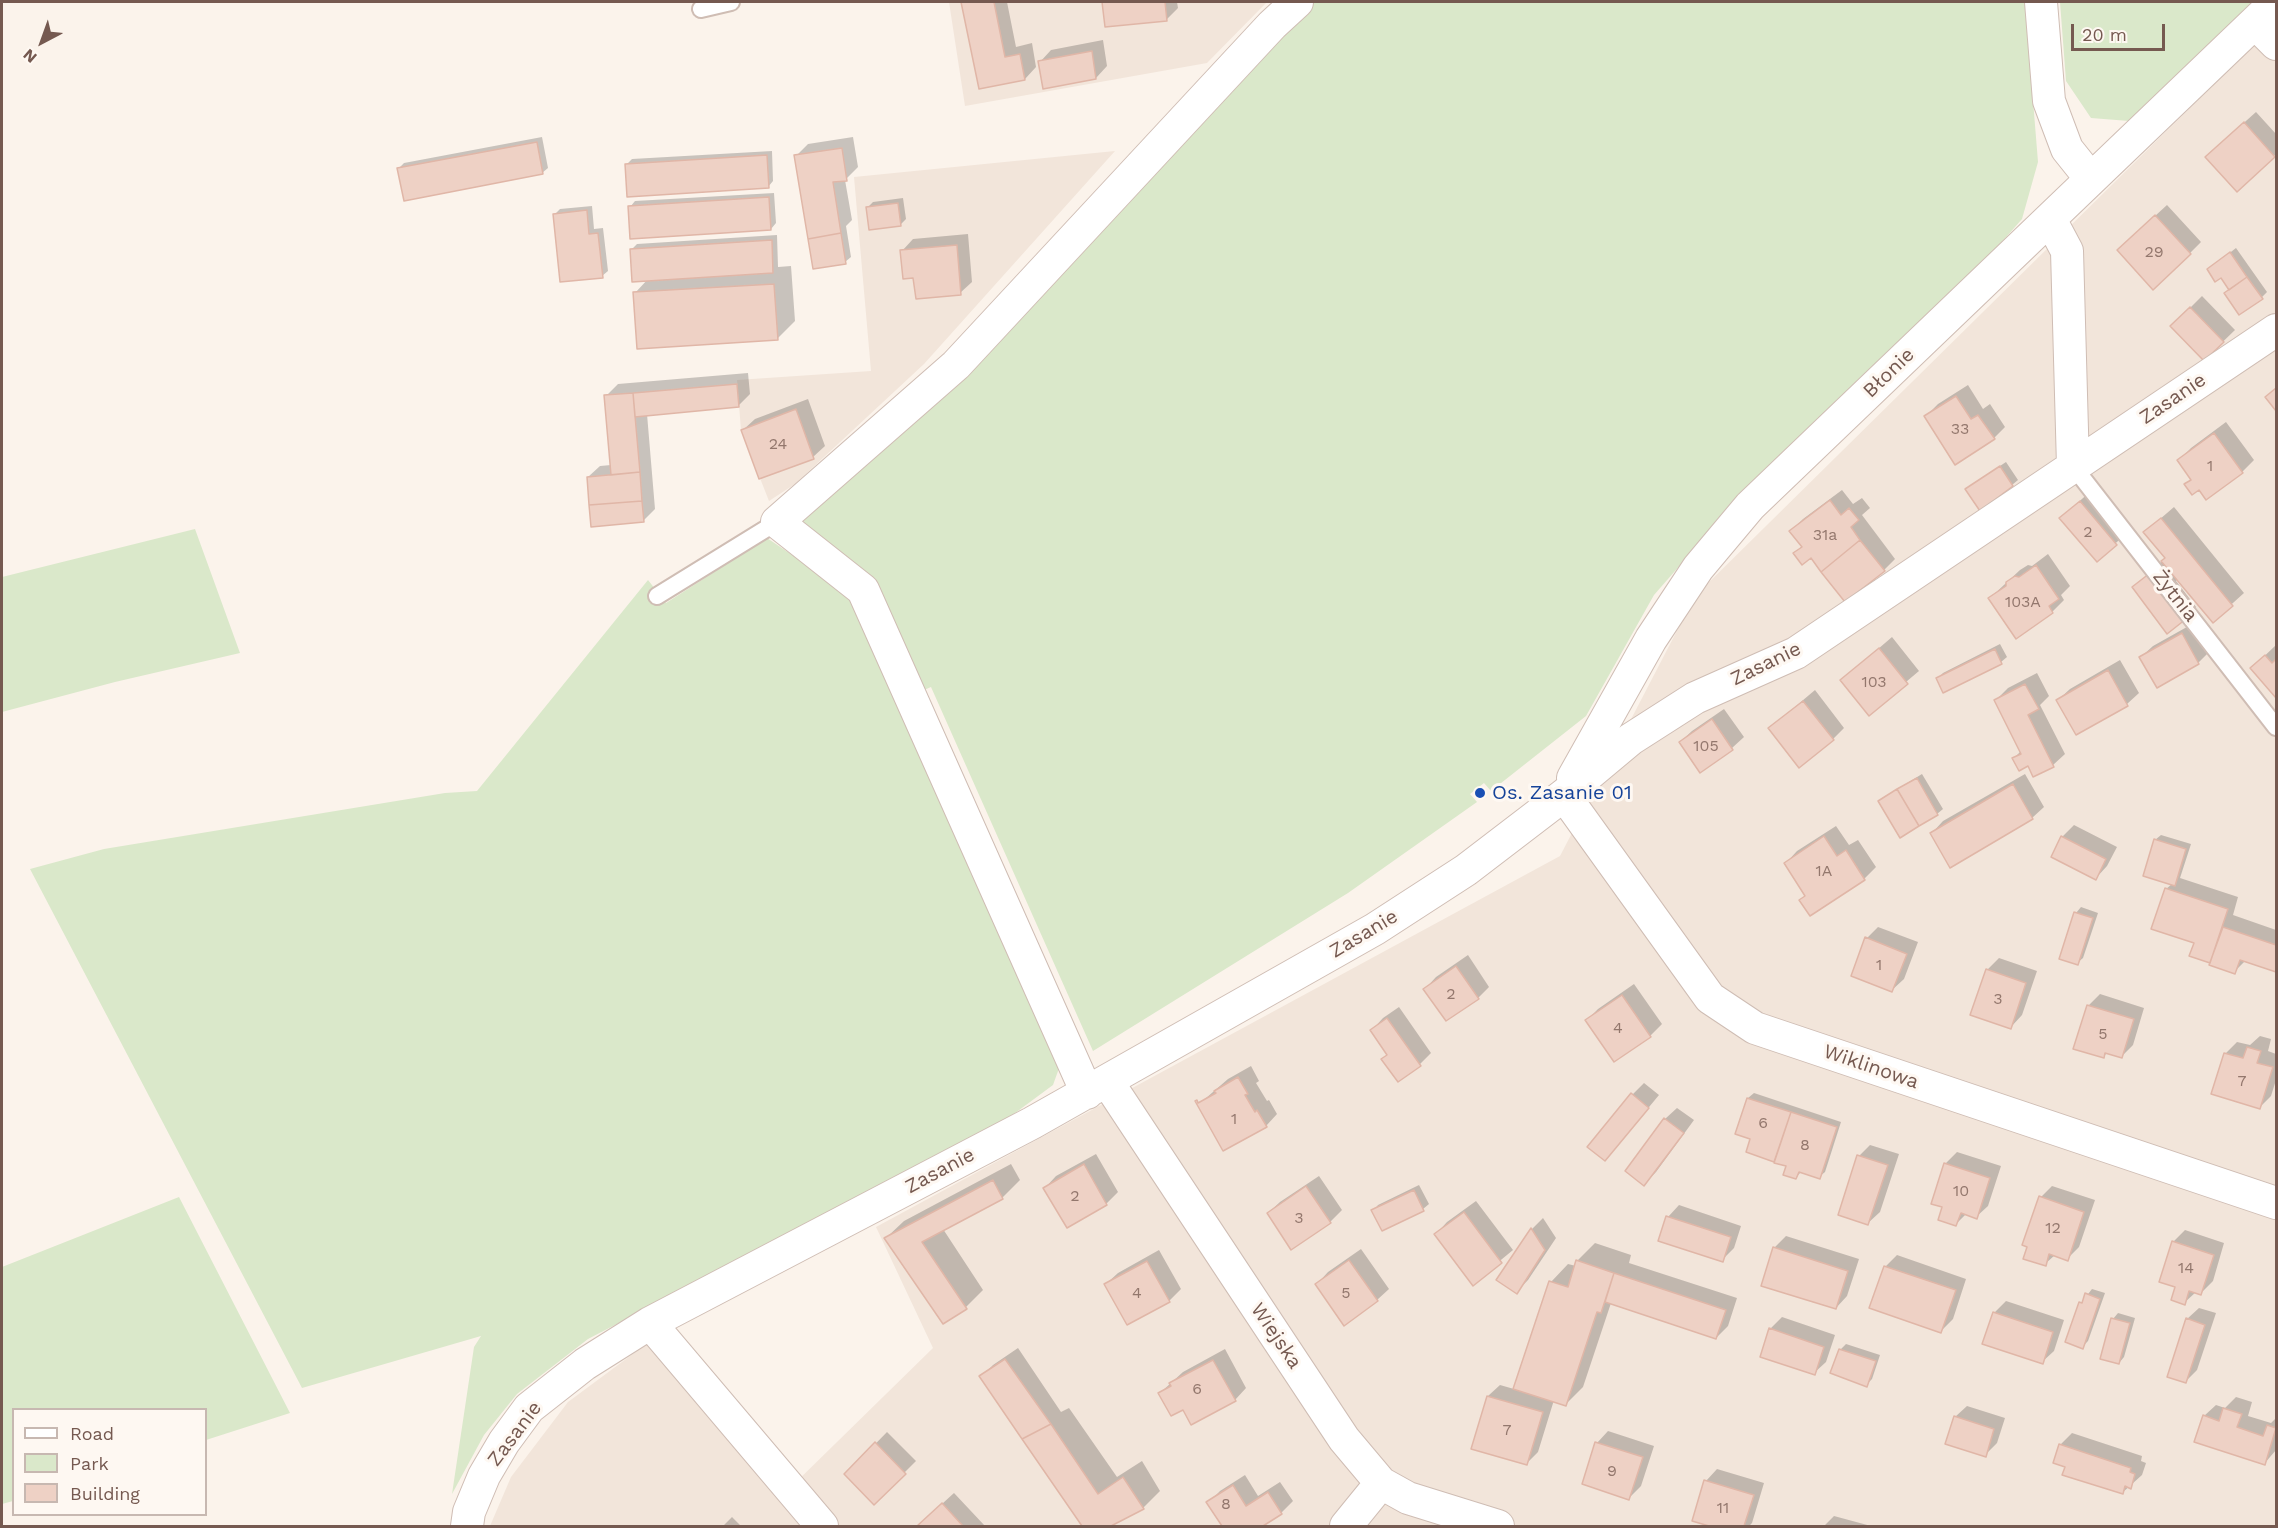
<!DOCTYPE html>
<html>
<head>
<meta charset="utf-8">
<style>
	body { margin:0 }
	#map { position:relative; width:2278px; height:1528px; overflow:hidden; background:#fbf3eb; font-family:"Work Sans",sans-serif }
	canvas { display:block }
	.frame { position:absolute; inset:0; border:3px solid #755950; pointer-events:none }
	.legend { position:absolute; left:12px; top:1408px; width:195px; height:108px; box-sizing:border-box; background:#fef8f2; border:2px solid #c7b8b1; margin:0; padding:8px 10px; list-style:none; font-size:18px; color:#755950 }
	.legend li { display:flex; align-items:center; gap:12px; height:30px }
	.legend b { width:30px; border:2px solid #c7b8b1 }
	.north { position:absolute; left:12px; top:12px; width:60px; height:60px; -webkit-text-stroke:4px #fef8f2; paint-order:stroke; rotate:221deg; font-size:16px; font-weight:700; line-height:24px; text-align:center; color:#755950 }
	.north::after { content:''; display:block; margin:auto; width:21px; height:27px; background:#755950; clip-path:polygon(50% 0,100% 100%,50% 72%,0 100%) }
	.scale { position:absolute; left:2071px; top:24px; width:94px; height:27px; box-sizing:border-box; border:3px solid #755950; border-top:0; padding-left:8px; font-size:18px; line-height:21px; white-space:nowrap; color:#755950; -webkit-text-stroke:4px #fef8f2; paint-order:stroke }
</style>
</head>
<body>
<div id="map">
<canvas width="2278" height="1528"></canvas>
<div class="frame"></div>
<ul class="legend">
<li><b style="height:8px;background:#fff"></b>Road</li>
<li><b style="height:16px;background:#dae8ca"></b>Park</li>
<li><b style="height:16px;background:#eed1c5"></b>Building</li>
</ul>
<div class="north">N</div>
<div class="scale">20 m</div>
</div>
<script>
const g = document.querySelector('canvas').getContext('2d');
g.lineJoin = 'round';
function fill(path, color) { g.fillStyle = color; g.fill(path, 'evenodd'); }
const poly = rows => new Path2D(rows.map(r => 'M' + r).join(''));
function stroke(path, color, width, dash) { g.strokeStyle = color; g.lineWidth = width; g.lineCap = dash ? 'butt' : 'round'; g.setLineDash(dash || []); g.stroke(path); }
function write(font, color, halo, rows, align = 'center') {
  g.font = font + ' "Work Sans",sans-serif'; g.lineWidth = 6; g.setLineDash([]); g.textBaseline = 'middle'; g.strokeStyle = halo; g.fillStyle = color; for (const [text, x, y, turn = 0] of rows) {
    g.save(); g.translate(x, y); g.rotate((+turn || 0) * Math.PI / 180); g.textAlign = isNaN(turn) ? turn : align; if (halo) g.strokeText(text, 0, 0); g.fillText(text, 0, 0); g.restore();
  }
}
fill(poly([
	[949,2,1267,2,1207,63,965,106],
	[2276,23,2276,1526,490,1526,511,1477,568,1402,653,1339,789,1489,933,1348,876,1227,1560,856,1695,596],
	[1115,151,924,364,795,484,769,501,741,430,737,380,871,371,854,177]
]), '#f2e5da');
fill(poly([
	[1312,2,2025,2,2038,162,2022,219,1979,268,1724,515,1654,595,1586,716,1491,791,1484,783,1470,794,1477,802,1348,893,1093,1051,931,687,901,700,1062,1060,1053,1085,1007,1119,976,1137,588,1339,517,1394,484,1435,452,1494,474,1347,481,1336,302,1388,30,869,104,849,445,793,477,791,648,580,666,603,767,538,844,590,797,524],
	[2060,2,2255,2,2129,121,2091,118,2066,81],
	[195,529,240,653,115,682,2,712,2,577],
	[179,1197,290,1413,206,1440,206,1410,14,1410,13,1501,2,1504,2,1267]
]), '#dae8ca');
fill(poly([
	[963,2,1007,2,1016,47,1032,43,1036,67,1025,79,980,88],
	[1104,2,1177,2,1178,8,1166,20,1106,25],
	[1103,40,1107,66,1096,78,1040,62,1051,50],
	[2256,112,2276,134,2276,154,2237,190,2218,146],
	[542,137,548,168,542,173,399,168,404,163],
	[853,137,858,167,845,180,852,220,846,226,851,257,845,262,796,156,808,144],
	[772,151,773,181,768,187,627,164,632,159],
	[774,193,776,223,771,229,630,207,635,201],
	[903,198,906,219,900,225,868,207,873,202],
	[2167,205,2201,242,2190,253,2130,239],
	[592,206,594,229,603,228,608,271,602,276,554,215,560,209],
	[968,234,972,282,960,293,902,251,913,239],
	[777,235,778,267,791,266,795,321,777,339,635,293,648,279,632,249,637,244],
	[2236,248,2267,292,2262,297,2230,289,2221,276,2209,269],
	[2202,296,2235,330,2205,359,2172,326],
	[748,373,750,394,738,406,647,414,655,509,643,521,588,477,600,466,611,465,606,396,618,384],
	[1968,385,1983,409,1990,404,2005,427,1994,438,1926,416,1938,404],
	[808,399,825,446,813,457,743,430,755,419],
	[2226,422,2254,460,2242,472,2207,498,2200,488,2186,484,2192,479,2179,460,2191,448],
	[2006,462,2018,480,2012,485,1973,484],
	[1842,490,1853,504,1862,498,1870,508,1862,515,1895,559,1884,570,1795,553,1803,545,1791,531,1803,519],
	[2092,490,2128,532,2097,560,2073,507],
	[2174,507,2244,593,2213,621,2178,579,2176,581,2196,607,2185,618,2134,587,2166,558,2145,532],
	[2048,554,2070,586,2061,595,2064,600,2052,612,2016,637,1990,598,2020,570,2028,565,2032,566],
	[2194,623,2210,651,2198,663,2157,686,2141,657,2153,646],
	[1892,637,1919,671,1869,713,1842,680],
	[2000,644,2007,657,2001,662,1938,678,1943,673],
	[2276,645,2276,696,2252,668],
	[2120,660,2139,693,2127,704,2058,700,2070,689],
	[2037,673,2049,696,2040,705,2065,754,2053,765,2034,775,2028,764,2014,758,2021,751,1996,700,2008,688],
	[1815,690,1844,728,1833,739,1770,728],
	[1724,709,1744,737,1732,748,1700,771,1680,742,1692,731],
	[1922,774,1943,809,1937,814,1880,801,1886,796],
	[2025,774,2044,807,2032,818,1932,833,1943,821],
	[2074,825,2117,847,2107,866,2096,878,2062,837],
	[1836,826,1849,845,1858,840,1876,867,1864,879,1806,895,1786,863,1797,851],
	[2161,835,2191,844,2180,878,2238,897,2233,915,2276,930,2276,970,2246,960,2234,972,2191,955,2195,942,2166,889,2172,884,2155,840],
	[2081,907,2098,913,2083,958,2077,963,2076,913],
	[1878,927,1918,942,1904,979,1892,990,1867,938],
	[1468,955,1489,987,1478,998,1425,989,1436,977],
	[1999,958,2037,971,2022,1015,2011,1027,1987,970],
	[1634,984,1662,1024,1650,1036,1614,1060,1587,1020,1598,1009],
	[2100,994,2144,1008,2133,1045,2121,1057,2107,1053,2103,1057,2088,1006],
	[1399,1007,1431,1053,1420,1064,1388,1054,1372,1030,1383,1018],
	[2260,1036,2271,1039,2268,1051,2276,1054,2276,1080,2271,1096,2260,1107,2226,1053,2237,1042,2250,1045],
	[1251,1066,1259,1081,1256,1083,1267,1101,1269,1100,1277,1114,1266,1126,1198,1105,1228,1079],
	[1644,1083,1659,1095,1616,1147,1633,1094],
	[1754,1093,1841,1122,1825,1172,1819,1177,1802,1171,1796,1177,1787,1165,1748,1151,1752,1138,1748,1098],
	[1677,1108,1694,1120,1656,1172,1644,1184,1665,1119],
	[1870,1145,1899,1154,1880,1212,1868,1223,1859,1156],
	[1957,1152,2001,1166,1988,1206,1976,1217,1966,1214,1956,1224,1944,1206,1945,1164],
	[1096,1154,1118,1192,1106,1204,1067,1226,1045,1188,1056,1176],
	[1011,1164,1020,1180,1002,1198,943,1229,983,1290,966,1307,886,1238,904,1221],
	[1319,1176,1342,1210,1330,1222,1292,1248,1268,1213,1280,1202],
	[1419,1185,1429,1204,1423,1209,1382,1229,1373,1211,1378,1205],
	[2052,1186,2095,1200,2079,1247,2067,1259,2055,1255,2045,1264,2041,1197],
	[1476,1201,1513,1250,1473,1283,1436,1234,1447,1222],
	[1679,1205,1741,1226,1734,1248,1722,1260,1668,1217],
	[1543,1218,1556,1238,1528,1280,1516,1292,1498,1279,1532,1229],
	[2185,1230,2224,1243,2213,1281,2201,1293,2196,1292,2184,1303,2177,1286,2173,1242],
	[1786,1236,1859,1259,1847,1296,1836,1308,1774,1248],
	[1595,1243,1631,1255,1629,1263,1737,1298,1728,1326,1716,1338,1611,1303,1583,1387,1566,1404,1554,1400,1538,1452,1526,1464,1488,1396,1500,1385,1514,1389,1551,1282,1568,1264,1576,1266,1577,1261],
	[1361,1249,1389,1289,1377,1300,1317,1284,1328,1272],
	[1159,1250,1181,1289,1169,1301,1106,1284,1118,1273],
	[1897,1255,1966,1279,1953,1319,1941,1331,1885,1267],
	[2092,1289,2105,1293,2088,1341,2082,1347,2081,1303],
	[2006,1301,2064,1320,2054,1351,2042,1362,1994,1313],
	[2199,1308,2216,1313,2197,1370,2185,1382,2187,1319],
	[2118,1313,2135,1318,2124,1357,2119,1363,2113,1319],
	[1782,1317,1835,1335,1826,1362,1814,1373,1770,1329],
	[1846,1344,1880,1355,1872,1379,1866,1385,1840,1350],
	[1018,1348,1061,1412,1069,1408,1117,1477,1142,1461,1160,1491,1143,1508,1108,1526,1083,1526,981,1377,993,1365],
	[1225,1349,1246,1388,1235,1400,1184,1408,1160,1393,1183,1372],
	[2236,1397,2252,1402,2248,1416,2271,1423,2276,1418,2276,1450,2264,1464,2204,1416,2216,1405,2225,1408],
	[1967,1406,2005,1418,1997,1443,1985,1455,1955,1417],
	[1608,1431,1654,1446,1641,1486,1629,1498,1597,1443],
	[887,1432,916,1461,874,1503,846,1474],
	[2072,1433,2142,1456,2141,1461,2146,1463,2142,1475,2122,1493,2067,1467,2060,1445],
	[1717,1469,1764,1483,1752,1523,1749,1526,1714,1526,1694,1520,1706,1481],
	[1245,1475,1258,1496,1280,1482,1293,1501,1281,1513,1260,1526,1224,1526,1208,1503,1220,1491],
	[954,1493,985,1526,918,1526,920,1524],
	[1834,1516,1871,1526,1824,1526],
	[732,1517,741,1526,723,1526]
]), '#0003');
const building = poly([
	[961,2,994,2,1005,57,1020,54,1025,80,979,89,961,2],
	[1102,2,1165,2,1167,21,1105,27,1102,2],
	[1092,51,1096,79,1043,89,1038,61,1092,51],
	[2244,122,2275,157,2237,192,2205,157,2244,122],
	[537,142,543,174,404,201,397,168,537,142],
	[842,148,847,181,833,182,841,233,808,239,794,155,842,148],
	[767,155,769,188,627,197,625,164,767,155],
	[769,197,771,230,630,239,628,206,769,197],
	[898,203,901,226,869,230,866,207,898,203],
	[587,210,589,234,598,233,603,278,560,282,553,214,587,210],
	[2155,215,2191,254,2153,290,2117,250,2155,215],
	[841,233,846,264,813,269,808,239,841,233],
	[772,240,773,273,632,282,630,249,772,240],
	[957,245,961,295,916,299,913,278,903,279,900,250,957,245],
	[2230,252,2247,277,2229,290,2221,278,2215,282,2207,269,2230,252],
	[2247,277,2263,299,2239,315,2224,293,2247,277],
	[774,284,778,340,637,349,633,292,774,284],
	[2190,307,2224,342,2204,361,2170,326,2190,307],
	[737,384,739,407,635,417,633,393,737,384],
	[2276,388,2276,411,2265,397,2276,388],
	[633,393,640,472,611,475,604,395,633,393],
	[1956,396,1971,419,1978,415,1995,439,1955,465,1924,416,1956,396],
	[796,409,814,459,759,479,741,430,796,409],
	[2214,433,2243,473,2206,500,2199,490,2192,495,2184,484,2191,480,2177,460,2214,433],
	[2000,466,2013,486,1980,511,1965,489,2000,466],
	[640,472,642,501,589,505,587,477,640,472],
	[1830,500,1841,515,1849,508,1859,520,1851,527,1860,540,1821,572,1811,558,1802,565,1793,553,1802,547,1789,531,1830,500],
	[642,501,644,522,591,527,589,505,642,501],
	[2080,501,2117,545,2097,562,2059,518,2080,501],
	[2161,518,2233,606,2213,623,2161,561,2165,558,2143,532,2161,518],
	[1860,540,1885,571,1845,602,1821,572,1860,540],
	[2036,565,2059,599,2049,606,2053,613,2016,639,1988,598,2006,586,2006,582,2015,576,2019,577,2036,565],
	[2150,573,2186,619,2167,634,2132,587,2150,573],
	[2182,633,2199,664,2157,688,2139,657,2182,633],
	[1879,648,1908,684,1869,716,1840,680,1879,648],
	[1995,649,2002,664,1943,693,1936,678,1995,649],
	[2265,655,2272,663,2276,659,2276,698,2250,668,2265,655],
	[2108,670,2128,706,2076,735,2056,700,2108,670],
	[2025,684,2039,709,2028,715,2054,767,2033,777,2028,766,2019,771,2012,758,2021,754,1994,700,2025,684],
	[1803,701,1834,740,1799,768,1768,728,1803,701],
	[1712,719,1733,750,1700,773,1679,742,1712,719],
	[1917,778,1938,815,1919,826,1897,789,1917,778],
	[2013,784,2033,819,1950,868,1930,833,2013,784],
	[1897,789,1919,826,1900,838,1878,801,1897,789],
	[1824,836,1837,856,1846,850,1865,880,1810,916,1799,900,1805,896,1784,863,1824,836],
	[2061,836,2106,859,2096,880,2051,857,2061,836],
	[2154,839,2186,849,2175,886,2143,876,2154,839],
	[2165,888,2228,909,2210,963,2189,956,2194,943,2151,929,2165,888],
	[2074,912,2093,918,2078,965,2059,959,2074,912],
	[2223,927,2276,945,2276,972,2240,960,2235,974,2209,965,2223,927],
	[1865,937,1907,954,1892,992,1851,976,1865,937],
	[1456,966,1479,999,1446,1021,1423,989,1456,966],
	[1986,969,2026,983,2011,1029,1970,1015,1986,969],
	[1622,995,1651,1037,1614,1062,1585,1020,1622,995],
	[2087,1005,2134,1019,2122,1058,2105,1053,2104,1058,2073,1049,2087,1005],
	[1387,1018,1421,1066,1398,1082,1381,1059,1387,1055,1370,1030,1387,1018],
	[2247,1047,2261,1051,2257,1063,2273,1067,2260,1109,2211,1094,2224,1053,2243,1058,2247,1047],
	[1238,1077,1248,1094,1245,1095,1255,1112,1257,1110,1267,1127,1223,1151,1195,1101,1197,1100,1198,1103,1216,1093,1214,1091,1238,1077],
	[1631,1093,1649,1108,1605,1161,1587,1147,1631,1093],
	[1747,1098,1791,1112,1774,1162,1746,1152,1750,1139,1735,1134,1747,1098],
	[1791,1112,1837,1127,1820,1179,1799,1172,1796,1179,1783,1175,1786,1166,1774,1163,1791,1112],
	[1664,1118,1684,1133,1644,1186,1625,1171,1664,1118],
	[1857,1155,1888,1165,1868,1225,1838,1215,1857,1155],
	[1944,1163,1990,1178,1977,1219,1961,1213,1956,1226,1938,1220,1942,1207,1931,1204,1944,1163],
	[1084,1164,1107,1205,1067,1228,1043,1188,1084,1164],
	[993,1180,1003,1199,922,1242,967,1309,943,1324,884,1238,993,1180],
	[1306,1186,1331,1223,1291,1250,1267,1213,1306,1186],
	[1414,1190,1424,1211,1382,1231,1371,1210,1414,1190],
	[2039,1196,2084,1212,2068,1261,2049,1254,2046,1266,2023,1259,2027,1247,2022,1245,2039,1196],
	[1464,1212,1502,1263,1473,1286,1434,1234,1464,1212],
	[1666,1216,1731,1237,1723,1262,1658,1241,1666,1216],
	[1531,1228,1545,1250,1517,1294,1496,1280,1531,1228],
	[2172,1241,2214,1255,2201,1295,2189,1291,2185,1305,2171,1300,2175,1287,2159,1282,2172,1241],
	[1773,1247,1848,1271,1836,1309,1761,1286,1773,1247],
	[1349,1260,1378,1301,1344,1326,1315,1284,1349,1260],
	[1576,1260,1614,1273,1601,1313,1597,1312,1566,1406,1513,1389,1549,1281,1568,1287,1576,1260],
	[1147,1261,1170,1302,1127,1325,1104,1284,1147,1261],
	[1884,1266,1956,1290,1941,1333,1869,1308,1884,1266],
	[1614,1273,1726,1310,1716,1339,1605,1302,1614,1273],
	[2085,1293,2100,1299,2083,1349,2065,1342,2079,1302,2082,1303,2085,1293],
	[1993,1312,2053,1332,2043,1364,1982,1344,1993,1312],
	[2111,1318,2130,1323,2119,1364,2100,1359,2111,1318],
	[2186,1318,2205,1325,2186,1383,2167,1377,2186,1318],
	[1769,1328,1824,1347,1815,1375,1760,1357,1769,1328],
	[1839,1349,1876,1361,1867,1387,1830,1373,1839,1349],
	[1005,1359,1051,1424,1022,1439,979,1376,1005,1359],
	[1213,1360,1236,1401,1191,1425,1183,1410,1171,1416,1158,1393,1171,1386,1169,1383,1213,1360],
	[1487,1396,1543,1412,1527,1465,1471,1449,1487,1396],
	[2223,1408,2242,1414,2237,1427,2263,1436,2267,1425,2276,1428,2265,1465,2194,1442,2203,1415,2219,1421,2223,1408],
	[1954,1416,1994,1429,1986,1457,1945,1444,1954,1416],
	[1051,1424,1098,1494,1123,1477,1144,1509,1111,1526,1082,1526,1022,1439,1051,1424],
	[875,1442,906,1474,874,1505,844,1474,875,1442],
	[1595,1442,1643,1457,1629,1500,1582,1484,1595,1442],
	[2059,1444,2131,1468,2130,1472,2135,1474,2131,1489,2125,1486,2123,1494,2062,1475,2065,1467,2053,1463,2059,1444],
	[1704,1480,1754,1495,1744,1526,1709,1526,1692,1521,1704,1480],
	[1233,1485,1246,1506,1268,1492,1282,1514,1263,1526,1222,1526,1206,1502,1233,1485],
	[942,1503,963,1526,917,1526,942,1503]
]);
fill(building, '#eed1c5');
stroke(building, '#e0b6a7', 1.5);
const service = poly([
	[701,9,731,2],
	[2073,466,2276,727],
	[657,596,777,522]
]);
const minor = poly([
	[2041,2,2049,101,2067,149,2091,179],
	[2255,23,2276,44],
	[2050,219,2067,251,2073,466],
	[1573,778,1651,639,1698,568,1750,506,2276,2],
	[1564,795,1710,998,1755,1028,2276,1203],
	[1107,1081,1344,1439,1381,1483,1408,1498,1498,1526],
	[1087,1093,863,590,777,522,956,365,1272,25,1297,2],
	[650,1323,822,1526],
	[467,1526,469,1512,484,1476,504,1442,529,1408,585,1364,650,1323,1032,1123,1375,929,1466,870,1564,795,1631,739,1695,698,1796,653,2276,330],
	[1346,1526,1381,1483]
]);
stroke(service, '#cfbdb4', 20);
stroke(minor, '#cfbdb4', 34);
stroke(service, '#fff', 16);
stroke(minor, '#fff', 32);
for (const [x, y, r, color] of [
	[1480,793,6,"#1a4fb4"]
]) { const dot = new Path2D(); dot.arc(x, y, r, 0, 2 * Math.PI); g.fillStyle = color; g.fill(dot); stroke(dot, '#fef8f2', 2); }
write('16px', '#93776d', null, [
	["29",2154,252],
	["33",1960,429],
	["24",778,444],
	["1",2210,466],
	["2",2088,532],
	["31a",1825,535],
	["103A",2023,602],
	["103",1874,682],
	["105",1706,746],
	["1A",1824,871],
	["1",1879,965],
	["2",1451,994],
	["3",1998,999],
	["4",1618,1028],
	["5",2103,1034],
	["7",2242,1081],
	["1",1234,1119],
	["6",1763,1123],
	["8",1805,1145],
	["10",1961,1191],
	["2",1075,1196],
	["3",1299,1218],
	["12",2053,1228],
	["14",2186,1268],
	["4",1137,1293],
	["5",1346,1293],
	["6",1197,1389],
	["7",1507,1430],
	["9",1612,1471],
	["8",1226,1504],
	["11",1723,1508]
]);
write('20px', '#755950', '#fef8f2', [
	["Błonie",1889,373,-44],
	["Zasanie",2173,399,-34],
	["Żytnia",2175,596,52],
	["Zasanie",1766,664,-26],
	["Zasanie",1364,934,-31],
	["Wiklinowa",1871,1067,19],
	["Zasanie",940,1171,-28],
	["Wiejska",1276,1336,56],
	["Zasanie",515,1434,-53]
]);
write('20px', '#164399', '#fef8f2', [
	["Os. Zasanie 01",1492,793]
], 'left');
</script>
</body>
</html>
